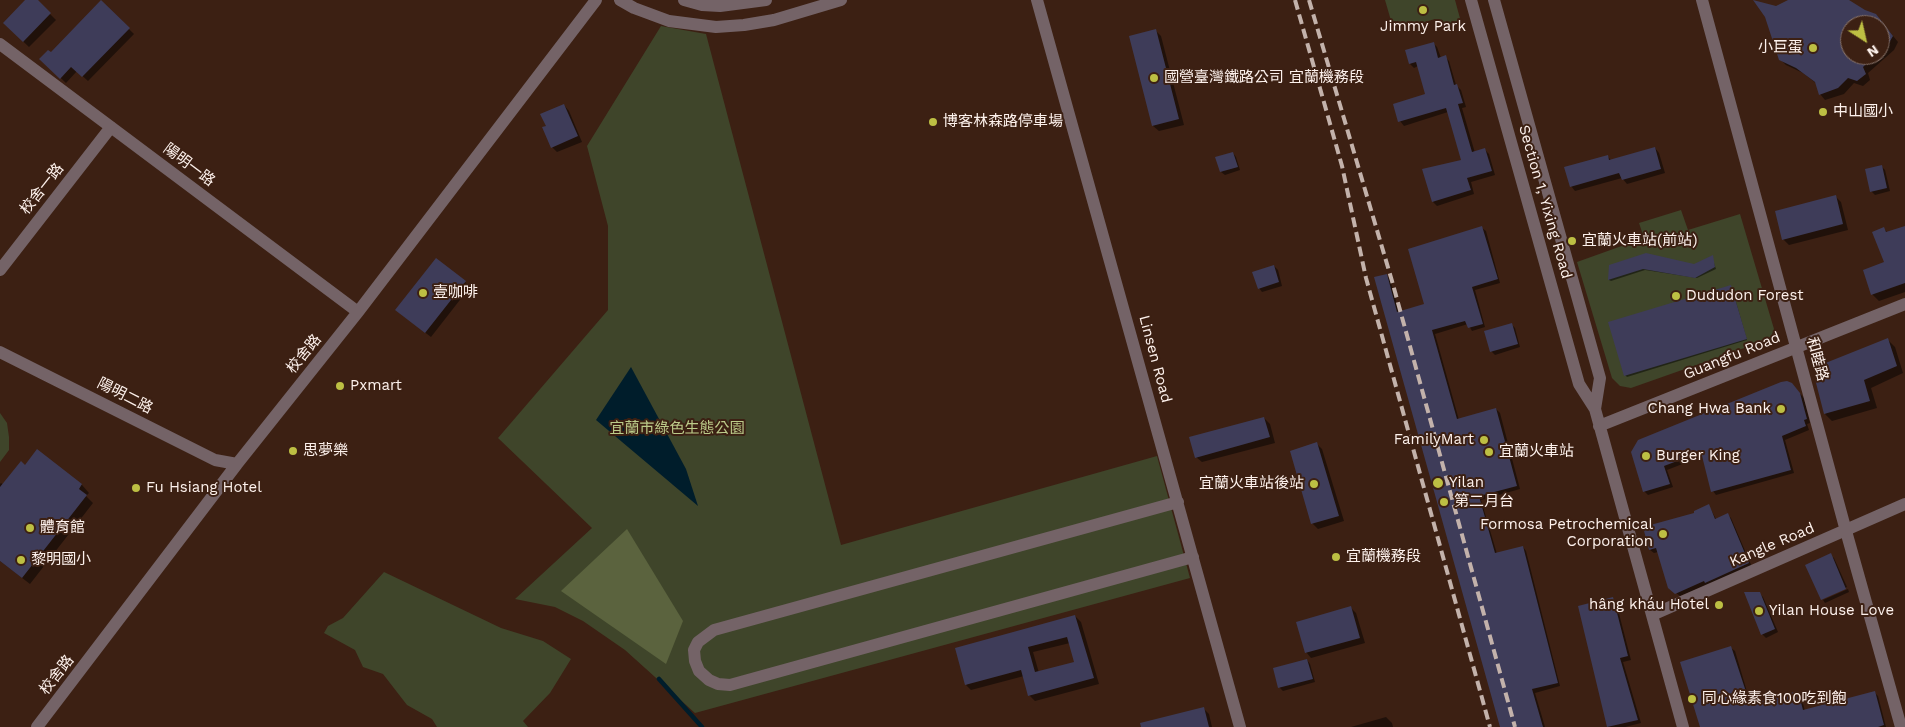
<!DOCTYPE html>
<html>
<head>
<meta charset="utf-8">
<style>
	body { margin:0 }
	#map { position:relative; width:1905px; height:727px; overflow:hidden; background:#3c2013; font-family:"Work Sans",sans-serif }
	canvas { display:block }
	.north { position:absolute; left:1840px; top:15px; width:50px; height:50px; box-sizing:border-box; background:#3c2013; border:1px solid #89746a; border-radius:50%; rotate:145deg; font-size:14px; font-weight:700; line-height:20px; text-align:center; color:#fdf1ec }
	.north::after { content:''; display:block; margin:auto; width:18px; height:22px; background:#bdbf43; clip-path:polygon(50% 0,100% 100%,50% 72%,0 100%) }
</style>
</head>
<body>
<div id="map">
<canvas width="1905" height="727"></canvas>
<div class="north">N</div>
</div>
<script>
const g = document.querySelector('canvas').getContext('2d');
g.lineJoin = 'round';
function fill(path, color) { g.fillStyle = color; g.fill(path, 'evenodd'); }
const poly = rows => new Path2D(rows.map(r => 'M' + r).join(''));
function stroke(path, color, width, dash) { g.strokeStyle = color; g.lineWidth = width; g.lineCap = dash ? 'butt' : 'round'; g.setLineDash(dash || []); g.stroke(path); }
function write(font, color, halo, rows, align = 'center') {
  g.font = font + ' "Work Sans","Noto Sans TC",sans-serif'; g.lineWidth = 4; g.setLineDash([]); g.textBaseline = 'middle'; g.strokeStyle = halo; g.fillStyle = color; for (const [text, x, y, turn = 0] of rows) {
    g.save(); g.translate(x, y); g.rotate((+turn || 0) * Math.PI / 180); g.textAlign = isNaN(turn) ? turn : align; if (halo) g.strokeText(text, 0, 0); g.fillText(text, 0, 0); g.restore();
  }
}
fill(poly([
	[1385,0,1455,0,1461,22,1438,27,1435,19,1394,31],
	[661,26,706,34,841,545,1157,456,1190,578,695,713,625,650,583,621,555,607,515,599,592,528,498,438,608,310,608,226,587,146],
	[1681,210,1688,230,1740,214,1774,329,1770,339,1631,388,1620,386,1612,378,1577,262,1644,238,1639,223],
	[0,413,7,423,9,437,9,450,0,462],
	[384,572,501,628,543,641,571,659,550,693,523,721,528,727,437,727,432,719,407,705,383,674,363,667,355,650,324,633,328,626,343,618]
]), '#3f452a');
fill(poly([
	[627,529,683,621,666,664,561,591]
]), '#5b633e');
fill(poly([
	[631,367,686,469,698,506,596,420]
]), '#001d2b');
fill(poly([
	[27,0,36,0,56,20,29,47,4,23],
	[1789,0,1845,0,1865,11,1876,15,1898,42,1894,50,1868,73,1870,80,1863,86,1854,83,1844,94,1825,100,1820,94,1817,84,1803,73,1786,65,1780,59,1776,8],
	[1850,25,1880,25,1880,55,1850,55],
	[101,2,134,34,88,81,77,71,66,83,41,59,51,54],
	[1156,31,1161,36,1184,125,1159,131,1153,126,1130,37],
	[1433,43,1437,47,1441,58,1445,57,1449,61,1456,85,1461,90,1466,107,1462,108,1475,153,1485,150,1489,154,1495,175,1471,182,1474,194,1437,206,1433,202,1462,161,1448,112,1404,126,1400,121,1426,95,1418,66,1414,68,1410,64],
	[564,105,569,111,582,142,557,152,552,147,547,127],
	[1655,148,1659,153,1665,173,1627,184,1622,178,1575,191,1571,186,1607,156,1612,161],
	[1233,153,1236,157,1240,170,1225,175,1221,172],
	[1881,166,1885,170,1890,191,1875,195,1871,191],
	[1835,196,1841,202,1848,230,1789,245,1783,239],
	[1482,228,1486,231,1500,283,1475,290,1485,327,1472,331,1468,324,1435,334,1459,420,1496,409,1500,413,1520,489,1481,500,1497,554,1523,547,1526,551,1560,686,1535,693,1545,727,1501,727,1386,275,1390,279,1399,312,1426,305],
	[1905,228,1905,292,1879,301,1872,294,1885,263,1884,229,1888,233],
	[1712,257,1716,269,1697,278,1645,270,1611,281,1609,280,1610,266,1694,265],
	[1274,266,1278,270,1282,286,1262,292,1259,288],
	[465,282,470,287,431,337,402,315],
	[1732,288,1747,340,1627,377,1625,375],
	[1511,324,1515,328,1520,347,1495,355,1491,351],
	[1888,340,1895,347,1903,373,1871,388,1877,408,1832,421,1825,414],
	[1791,384,1804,398,1810,423,1807,424,1809,430,1785,440,1794,473,1716,495,1713,491,1703,456,1667,470,1673,487,1648,495,1644,491,1639,441],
	[1264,418,1270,424,1275,443,1202,462,1196,457],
	[1317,444,1322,449,1344,521,1318,529,1312,523],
	[38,451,82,485,89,493,86,496,93,503,30,584,0,561,0,484,1,483,4,485,25,467],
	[1709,506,1716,519,1728,515,1731,518,1752,567,1680,596,1671,589,1658,552,1654,553,1650,550],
	[1830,555,1834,558,1847,587,1821,599],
	[1848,589,1849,592,1825,603,1823,600],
	[1760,594,1763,597,1778,632,1766,638,1762,634],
	[1613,599,1616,602,1631,660,1623,662,1641,723,1625,727,1608,727,1579,607],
	[1351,608,1356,613,1365,643,1311,658,1306,652],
	[1075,616,1081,622,1099,684,1035,701,1029,695,1024,676,971,690,966,685],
	[1070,643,1076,663,1039,673,1033,652],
	[1731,648,1735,651,1751,705,1797,693,1801,696,1805,711,1875,693,1878,696,1886,727,1701,727],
	[1307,660,1310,664,1315,682,1283,691,1280,688,1275,669],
	[1203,708,1209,714,1212,727,1158,727],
	[1386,717,1392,723,1393,727,1351,727]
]), '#0007');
stroke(poly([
	[659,679,702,727]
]), '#001d2b', 4.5);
fill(poly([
	[25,0,38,0,51,13,23,42,3,23],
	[101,0,130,28,82,77,71,67,60,79,39,59,48,50,51,52],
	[1753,0,1776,6,1788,0,1849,0,1865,10,1876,14,1893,36,1880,58,1880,25,1850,25,1850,55,1875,55,1863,67,1866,74,1857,81,1848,78,1838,88,1819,95,1815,82,1796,68,1779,60,1765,17],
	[1156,29,1179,119,1152,126,1129,36],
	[1434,42,1438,58,1446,55,1454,85,1457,84,1463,103,1458,104,1472,152,1485,148,1492,171,1467,178,1471,190,1432,202,1422,169,1461,160,1446,108,1398,122,1393,104,1425,94,1416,62,1409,64,1405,50],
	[564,104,578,136,551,148,542,127,546,126,540,114],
	[1655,147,1661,169,1622,180,1619,173,1570,187,1564,167,1608,155,1609,160],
	[1233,152,1238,167,1220,172,1215,157],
	[1882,165,1887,188,1870,192,1865,169],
	[1836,195,1843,224,1782,240,1775,211],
	[1482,226,1498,279,1472,287,1483,324,1468,328,1465,321,1432,330,1457,419,1496,408,1517,486,1479,496,1495,553,1523,546,1558,683,1532,689,1543,727,1500,727,1374,277,1387,274,1397,312,1424,304,1408,249],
	[1905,226,1905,283,1871,295,1863,270,1884,262,1872,232,1884,227,1886,232],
	[1646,253,1694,264,1713,255,1715,267,1695,278,1643,269,1608,280,1609,265],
	[436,258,466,281,425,333,395,310],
	[1274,265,1279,282,1258,289,1252,272],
	[1731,285,1747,339,1624,376,1608,322],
	[1512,323,1518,344,1490,352,1484,331],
	[1888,338,1897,366,1864,380,1870,401,1824,414,1815,379,1823,364],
	[1787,381,1792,383,1800,393,1807,419,1804,420,1806,426,1782,436,1791,470,1711,492,1701,452,1664,466,1670,484,1643,492,1631,452,1638,440,1781,382],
	[1264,417,1270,437,1195,458,1189,437],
	[1317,442,1339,516,1311,524,1290,451],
	[37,449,82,484,79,489,87,495,22,578,0,561,0,487,21,461,25,465],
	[1709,504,1715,519,1728,513,1749,563,1705,583,1704,581,1675,594,1668,588,1656,548,1649,550,1643,527,1694,513,1694,511],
	[1831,553,1846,589,1821,600,1805,565],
	[1744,592,1760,592,1775,629,1761,635],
	[1613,597,1628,656,1620,658,1638,720,1607,727,1578,606],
	[1351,606,1360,638,1305,653,1296,622],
	[1075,615,1094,678,1028,696,1021,670,965,685,955,648],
	[1067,637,1074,662,1035,672,1028,647],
	[1731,646,1750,704,1798,691,1803,710,1875,691,1884,725,1878,727,1700,727,1680,662],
	[1307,659,1313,679,1278,688,1273,668],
	[1204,707,1209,727,1141,727,1140,723]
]), '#3e3c59');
stroke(poly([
	[620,0,634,8,669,21,716,27,744,25,774,20,841,0],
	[684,0,702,5,720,6,766,0],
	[1037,0,1240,727],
	[1471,0,1579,384,1595,409,1683,727],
	[1494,0,1600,378,1595,409],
	[1702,0,1846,531,1901,727],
	[0,44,358,312],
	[0,270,111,127],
	[0,352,215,460,237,464],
	[1599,426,1905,304],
	[1178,502,714,630,698,642,694,650,695,661,699,671,709,680,718,684,730,685,1193,557],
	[1652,615,1905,504],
	[37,727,237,464,358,312,596,0]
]), '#746367', 12);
stroke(poly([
	[1295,0,1342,166,1366,278,1490,727],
	[1309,0,1392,281,1515,727]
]), '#c3b2ab', 4, [10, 5]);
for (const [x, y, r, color] of [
	[1423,10,5,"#bdbf43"],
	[1813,48,5,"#bdbf43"],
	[1154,78,5,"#bdbf43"],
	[1823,112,5,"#bdbf43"],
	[933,122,5,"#bdbf43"],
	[1572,241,5,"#bdbf43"],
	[423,293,5,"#bdbf43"],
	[1676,296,5,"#bdbf43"],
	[340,386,5,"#bdbf43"],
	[1781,409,5,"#bdbf43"],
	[1484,440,5,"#bdbf43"],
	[293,451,5,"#bdbf43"],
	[1489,452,5,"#bdbf43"],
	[1646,456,5,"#bdbf43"],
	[1438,483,6,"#bdbf43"],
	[1314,484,5,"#bdbf43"],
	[136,488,5,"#bdbf43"],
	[1444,502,5,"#bdbf43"],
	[30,528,5,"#bdbf43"],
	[1663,534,5,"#bdbf43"],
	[1336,557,5,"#bdbf43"],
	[21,560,5,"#bdbf43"],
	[1719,605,5,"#bdbf43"],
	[1759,611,5,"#bdbf43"],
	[1692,699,5,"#bdbf43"]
]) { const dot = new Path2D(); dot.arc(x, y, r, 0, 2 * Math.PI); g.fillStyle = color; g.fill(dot); stroke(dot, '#3c2013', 2); }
write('15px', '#fdf1ec', '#3c2013', [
	["Jimmy Park",1423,27,"center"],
	["小巨蛋",1803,48,"right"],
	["國營臺灣鐵路公司 宜蘭機務段",1164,78],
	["中山國小",1833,112],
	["博客林森路停車場",943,122],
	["宜蘭火車站(前站)",1582,241],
	["壹咖啡",433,293],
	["Dududon Forest",1686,296],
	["Pxmart",350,386],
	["Chang Hwa Bank",1771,409,"right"],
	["FamilyMart",1474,440,"right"],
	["思夢樂",303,451],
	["宜蘭火車站",1499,452],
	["Burger King",1656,456],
	["Yilan",1449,483],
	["宜蘭火車站後站",1304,484,"right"],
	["Fu Hsiang Hotel",146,488],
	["第二月台",1454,502],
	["Formosa Petrochemical",1653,525,"right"],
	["Corporation",1653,542,"right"],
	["體育館",40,528],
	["宜蘭機務段",1346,557],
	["黎明國小",31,560],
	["hâng kháu Hotel",1709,605,"right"],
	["Yilan House Love",1769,611],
	["同心緣素食100吃到飽",1702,699]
], 'left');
write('15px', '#fdf1ec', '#3c2013', [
	["陽明一路",189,165,37],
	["校舍一路",42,189,-52],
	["Section 1, Yixing Road",1545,202,74],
	["校舍路",304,354,-51],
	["Guangfu Road",1732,356,-22],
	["Linsen Road",1155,359,75],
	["和睦路",1817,359,75],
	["陽明二路",125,396,27],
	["Kangle Road",1772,545,-23],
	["校舍路",57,675,-52]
]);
write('15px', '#bccb8a', '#3c2013', [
	["宜蘭市綠色生態公園",677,429]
]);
</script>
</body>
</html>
